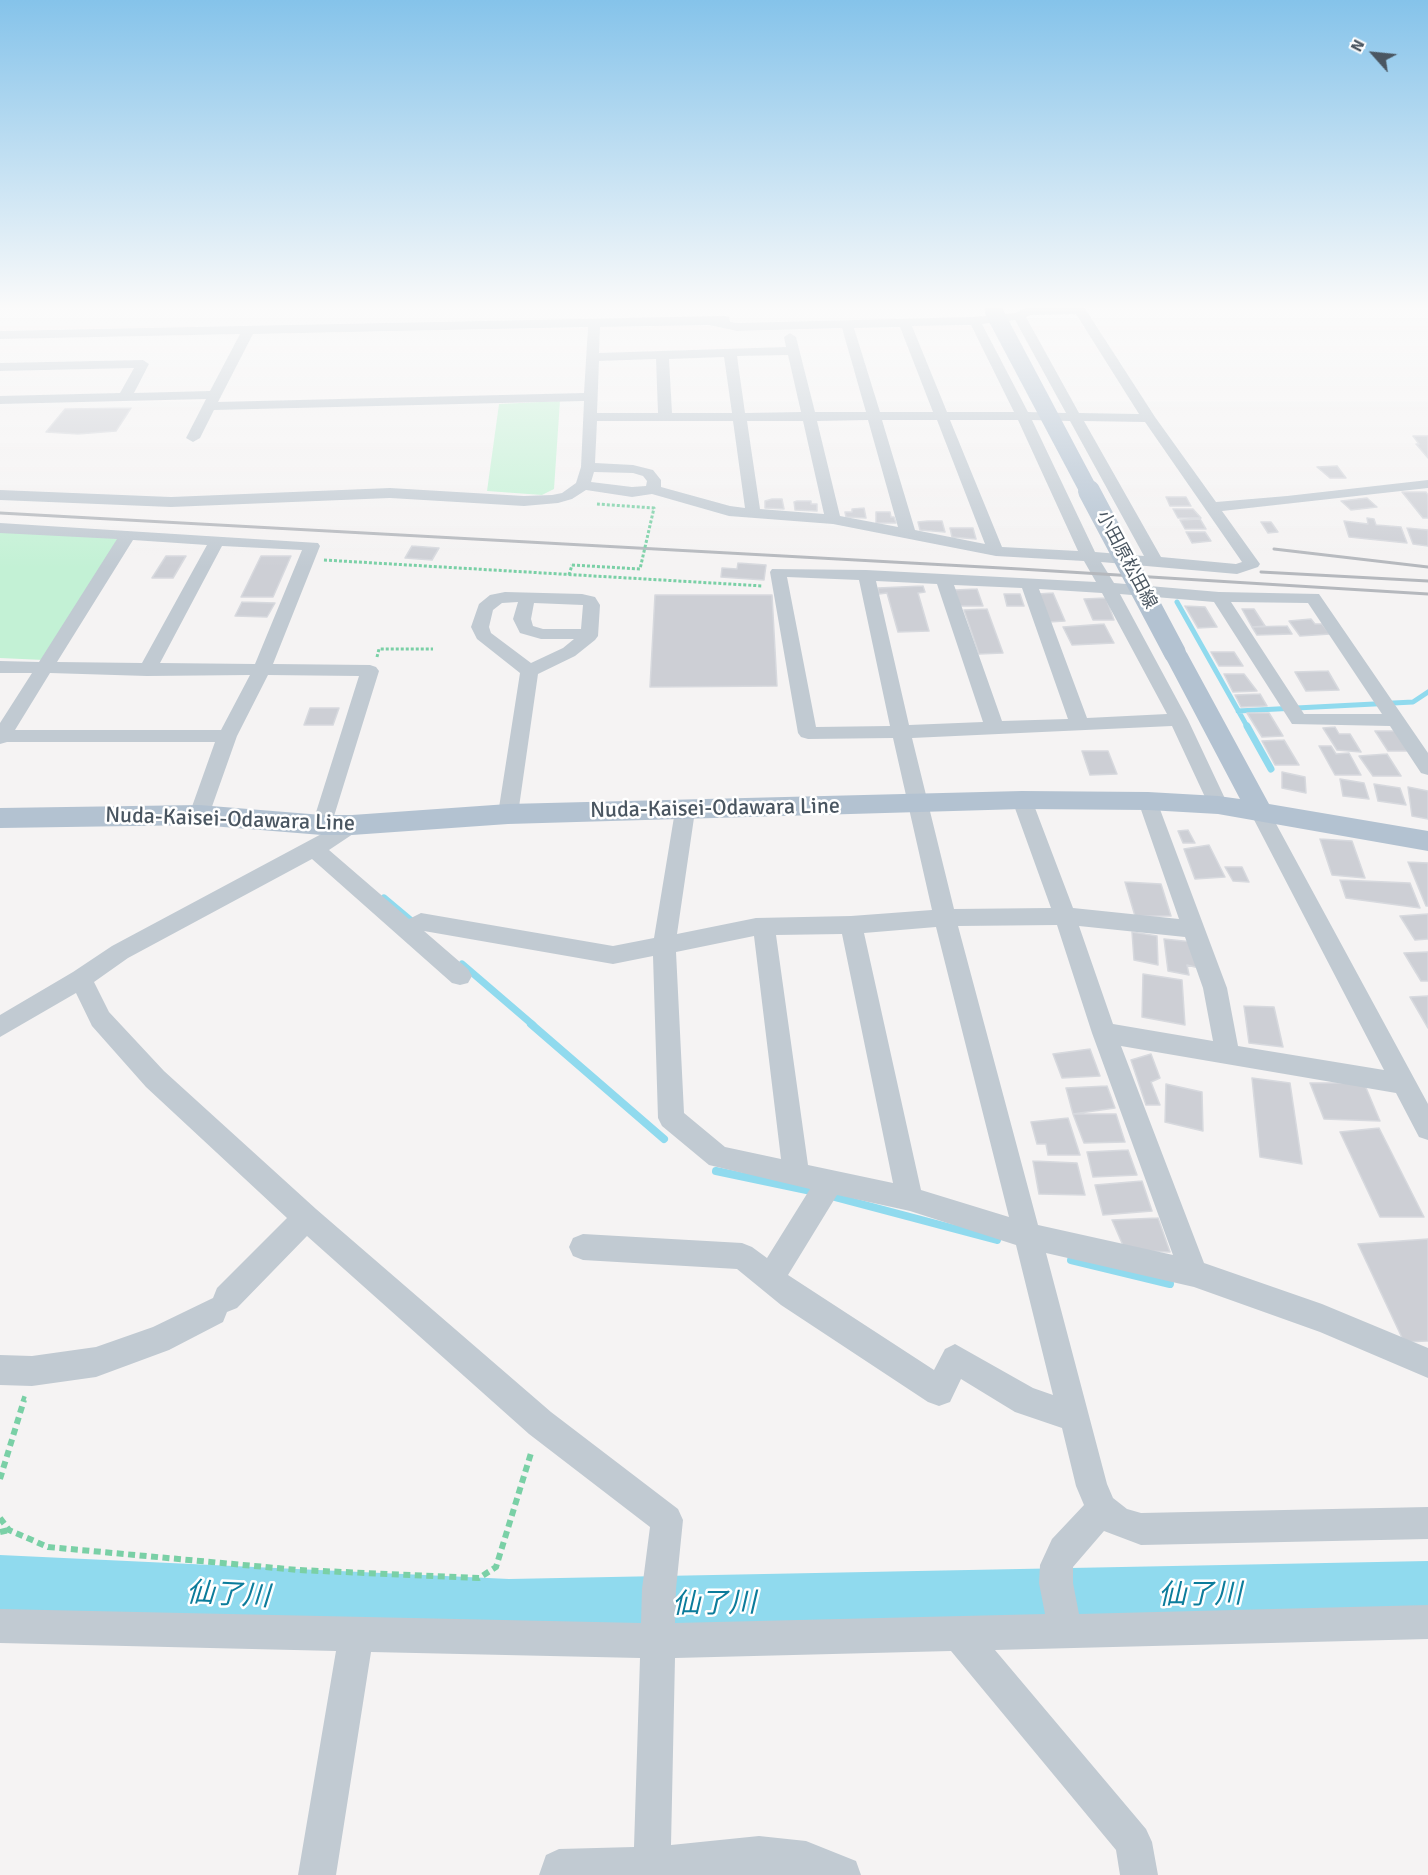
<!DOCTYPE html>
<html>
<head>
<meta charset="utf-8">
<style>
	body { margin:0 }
	#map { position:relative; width:1428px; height:1875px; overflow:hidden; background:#f5f3f3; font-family:Signika,sans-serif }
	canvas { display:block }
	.north { position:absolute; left:1344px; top:24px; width:60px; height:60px; -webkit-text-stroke:4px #fff; paint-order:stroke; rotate:297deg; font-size:16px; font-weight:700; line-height:24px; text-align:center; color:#4a5661 }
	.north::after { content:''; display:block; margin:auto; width:21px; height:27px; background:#4a5661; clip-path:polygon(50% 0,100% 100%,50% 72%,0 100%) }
</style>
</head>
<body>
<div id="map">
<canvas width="1428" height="1875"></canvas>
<div class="north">N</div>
</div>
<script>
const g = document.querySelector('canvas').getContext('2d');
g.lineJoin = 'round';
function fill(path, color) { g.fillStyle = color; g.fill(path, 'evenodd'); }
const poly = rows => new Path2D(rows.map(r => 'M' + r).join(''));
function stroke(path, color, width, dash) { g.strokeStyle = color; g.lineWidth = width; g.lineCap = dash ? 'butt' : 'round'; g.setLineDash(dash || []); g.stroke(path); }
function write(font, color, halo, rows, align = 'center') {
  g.font = font + ' Signika,"Noto Sans JP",sans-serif'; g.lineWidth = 5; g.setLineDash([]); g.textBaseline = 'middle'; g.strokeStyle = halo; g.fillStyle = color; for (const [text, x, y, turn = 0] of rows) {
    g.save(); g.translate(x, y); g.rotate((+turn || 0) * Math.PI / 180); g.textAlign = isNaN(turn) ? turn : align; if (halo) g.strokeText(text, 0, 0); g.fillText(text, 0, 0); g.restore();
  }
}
fill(poly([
	[560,401,554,489,542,495,487,491,499,404],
	[0,531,121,537,44,660,0,658]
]), '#c3f1d5');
stroke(poly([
	[1177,602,1248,728],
	[1238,711,1413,702,1428,692]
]), '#90daee', 5);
stroke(poly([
	[1247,726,1271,769],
	[384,898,415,924],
	[462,964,533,1025]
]), '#90daee', 7);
stroke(poly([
	[531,1024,664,1139],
	[716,1171,816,1192],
	[827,1195,997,1240],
	[1071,1260,1170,1284]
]), '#90daee', 8);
fill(poly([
	[0,1555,509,1579,1428,1561,1428,1621,509,1639,0,1615,0,1555]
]), '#90daee');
const building = poly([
	[131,408,116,431,78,434,46,432,65,409,131,408],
	[1413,436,1428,436,1428,458,1416,444,1419,444,1413,436],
	[1337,466,1346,478,1330,478,1317,467,1337,466],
	[1402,492,1426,492,1428,495,1428,518,1423,518,1402,492],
	[1166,497,1186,497,1191,506,1170,506,1166,497],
	[1367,498,1377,507,1351,510,1341,501,1367,498],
	[772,499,782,499,784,509,765,508,765,501,772,499],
	[797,501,811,501,811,504,817,504,817,511,795,510,794,502,797,501],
	[864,508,866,518,846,517,845,512,852,512,852,509,864,508],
	[1173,509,1193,509,1201,518,1178,518,1173,509],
	[876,512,890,512,891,517,894,517,896,523,876,523,876,512],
	[1367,518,1374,519,1376,525,1401,527,1407,543,1349,537,1344,521,1368,524,1367,518],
	[1200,519,1206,529,1185,529,1180,520,1200,519],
	[928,521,942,521,945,532,920,530,918,522,928,521],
	[1261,522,1271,522,1278,532,1268,533,1261,522],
	[950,528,973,528,976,539,952,537,950,528],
	[1407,528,1428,530,1428,546,1413,544,1407,528],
	[1186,532,1205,532,1211,541,1192,543,1186,532],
	[412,546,439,548,432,560,405,558,412,546],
	[166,556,186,556,173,578,152,578,166,556],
	[261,556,291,556,273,597,241,597,261,556],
	[738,563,766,565,764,580,721,577,722,568,737,569,738,563],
	[923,586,925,592,918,593,929,631,898,632,887,593,879,594,878,588,923,586],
	[977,589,983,606,960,606,955,590,977,589],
	[1053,593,1065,621,1049,622,1038,594,1053,593],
	[1004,594,1020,594,1024,606,1007,606,1004,594],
	[655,595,772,595,777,686,650,687,655,595],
	[1106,598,1114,620,1093,620,1084,599,1106,598],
	[242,602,275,603,267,617,235,616,242,602],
	[1185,606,1205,607,1217,627,1198,628,1185,606],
	[987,609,1003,653,979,654,964,610,987,609],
	[1242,609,1254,609,1265,626,1252,627,1242,609],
	[1311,619,1315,624,1322,624,1330,634,1300,636,1289,621,1311,619],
	[1104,624,1114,643,1072,645,1063,627,1104,624],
	[1287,626,1292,634,1257,635,1252,627,1287,626],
	[1211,652,1234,652,1243,666,1219,666,1211,652],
	[1328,671,1339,690,1306,691,1295,672,1328,671],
	[1224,674,1244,674,1257,691,1233,692,1224,674],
	[1260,694,1267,706,1241,707,1235,695,1260,694],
	[310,708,339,708,333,725,304,725,310,708],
	[1247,713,1269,713,1283,736,1262,737,1247,713],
	[1335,727,1339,734,1350,734,1361,752,1337,750,1323,728,1335,727],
	[1375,731,1395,731,1408,751,1388,751,1375,731],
	[1284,740,1299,765,1275,765,1262,741,1284,740],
	[1319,746,1331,746,1336,754,1349,753,1361,775,1335,775,1319,746],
	[1082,751,1108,751,1117,774,1090,775,1082,751],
	[1387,754,1401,776,1373,776,1359,756,1387,754],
	[1282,772,1305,777,1306,793,1282,788,1282,772],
	[1340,779,1364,783,1369,799,1343,796,1340,779],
	[1374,784,1400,788,1406,805,1378,801,1374,784],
	[1408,787,1428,791,1428,819,1412,816,1408,787],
	[1188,830,1195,843,1183,843,1178,831,1188,830],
	[1320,839,1352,841,1365,878,1332,875,1320,839],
	[1209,845,1225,877,1195,879,1184,849,1209,845],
	[1408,862,1428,863,1428,906,1426,906,1408,862],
	[1225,867,1242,867,1249,882,1233,881,1225,867],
	[1340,880,1410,883,1420,908,1346,898,1340,880],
	[1125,882,1161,884,1171,916,1135,916,1125,882],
	[1428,914,1428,939,1415,940,1400,916,1428,914],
	[1132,932,1157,936,1158,965,1134,960,1132,932],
	[1164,939,1193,942,1199,968,1187,965,1189,975,1168,971,1164,939],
	[1428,952,1428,981,1421,981,1404,953,1428,952],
	[1143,974,1182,980,1185,1025,1142,1017,1143,974],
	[1428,996,1428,1028,1410,997,1428,996],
	[1244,1006,1274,1007,1283,1047,1249,1043,1244,1006],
	[1090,1049,1100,1076,1062,1078,1053,1054,1090,1049],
	[1151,1054,1160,1078,1151,1082,1160,1105,1146,1105,1131,1060,1151,1054],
	[1252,1078,1290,1083,1302,1164,1260,1157,1252,1078],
	[1310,1083,1364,1083,1380,1121,1324,1119,1310,1083],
	[1166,1084,1202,1092,1203,1131,1165,1122,1166,1084],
	[1107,1086,1115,1108,1073,1114,1066,1088,1107,1086],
	[1073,1114,1116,1114,1125,1142,1084,1143,1073,1114],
	[1068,1118,1080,1155,1048,1155,1046,1144,1037,1144,1031,1122,1068,1118],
	[1379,1128,1424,1217,1380,1217,1340,1132,1379,1128],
	[1128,1150,1137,1175,1093,1177,1087,1152,1128,1150],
	[1033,1161,1077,1163,1085,1195,1039,1194,1033,1161],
	[1142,1181,1152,1211,1103,1215,1095,1185,1142,1181],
	[1158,1218,1170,1252,1125,1250,1112,1220,1158,1218],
	[1428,1239,1428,1341,1404,1342,1358,1244,1428,1239]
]);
fill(building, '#cdcfd5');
stroke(building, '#d7d9de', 1.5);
stroke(poly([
	[324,560,763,586],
	[569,575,572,565],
	[377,657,379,649,433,649]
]), '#7ad0a6', 3, [3, 2]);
stroke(poly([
	[23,1401,25,1395]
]), '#7ad0a6', 4.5, [5, 4]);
stroke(poly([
	[0,1479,24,1400],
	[0,1518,9,1530,48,1547,298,1570,479,1578,496,1567,532,1450],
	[0,1532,9,1530]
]), '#7ad0a6', 6, [7, 4.5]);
fill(poly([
	[1080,306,1084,307,1155,417,1216,502,1287,496,1428,480,1428,488,1222,511,1260,564,1258,567,1237,574,1101,562,1114,583,1219,592,1319,594,1428,753,1428,775,1421,773,1390,726,1292,724,1214,602,1120,594,1188,720,1228,805,1225,810,1218,812,1211,810,1172,726,912,738,954,909,1051,908,1012,800,1015,795,1022,793,1029,795,1032,800,1073,908,1179,919,1138,801,1141,796,1148,794,1155,796,1227,988,1238,1046,1384,1070,1251,814,1254,809,1261,807,1268,809,1428,1104,1428,1140,1419,1137,1396,1093,1121,1046,1204,1263,1322,1304,1428,1348,1428,1378,1320,1332,1194,1287,1046,1253,1107,1484,1113,1498,1127,1509,1141,1513,1428,1507,1428,1539,1141,1545,1104,1531,1073,1567,1073,1583,1079,1614,1428,1605,1428,1639,995,1650,1146,1829,1152,1842,1158,1875,1120,1875,1116,1850,951,1651,675,1658,671,1845,759,1836,806,1841,856,1861,861,1875,539,1875,546,1855,559,1849,634,1847,640,1658,371,1652,336,1875,298,1875,336,1651,0,1643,0,1609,641,1623,642,1589,650,1527,529,1434,307,1236,237,1308,227,1312,223,1322,169,1350,96,1377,32,1386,0,1385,0,1355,32,1356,96,1347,153,1327,213,1298,217,1288,287,1218,146,1087,92,1026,76,993,0,1037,0,1015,73,972,112,946,327,831,315,830,312,825,359,676,268,675,237,736,209,815,206,820,199,822,192,820,189,815,215,742,7,742,0,744,0,723,32,673,0,673,0,661,39,662,117,539,0,533,0,523,318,543,320,546,273,664,370,665,376,667,379,671,330,829,352,818,359,820,362,825,359,830,329,850,409,919,421,913,613,946,654,938,675,811,678,806,685,804,692,806,695,811,677,934,756,918,851,916,932,910,893,738,808,739,801,737,798,733,770,572,772,569,866,570,1096,582,1084,561,996,556,833,524,729,516,652,494,632,497,586,490,572,499,558,503,524,506,390,498,171,507,0,500,0,490,171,497,390,488,524,496,552,495,562,493,576,483,581,467,584,401,214,410,200,438,193,442,186,438,206,399,0,404,0,396,120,393,134,368,0,371,0,363,143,360,149,364,134,393,210,391,240,334,0,339,0,331,725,316,729,317,730,322,737,323,975,317,1016,313,1027,307,1080,306],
	[1076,314,1139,414,1079,413,1026,317,1030,315,1076,314],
	[1015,320,1066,413,1028,412,982,324,1015,320],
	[709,325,737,331,842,328,866,412,815,412,796,337,790,333,784,337,786,347,599,353,600,327,709,325],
	[971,325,1014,412,947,412,912,326,971,325],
	[588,327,584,393,218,402,253,334,588,327],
	[900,327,933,412,880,412,854,328,900,327],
	[788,355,801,412,745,413,737,356,788,355],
	[724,357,732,413,672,413,669,359,724,357],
	[656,359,658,413,597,413,599,361,656,359],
	[868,420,898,527,840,516,817,421,868,420],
	[882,420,937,420,985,544,915,530,882,420],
	[950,420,1018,420,1078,551,1002,547,950,420],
	[1032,420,1070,421,1144,556,1095,552,1032,420],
	[597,421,733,421,745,508,730,506,661,487,661,480,653,470,633,465,595,463,597,421],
	[747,421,803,421,824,514,760,509,747,421],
	[1084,421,1145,422,1242,562,1236,564,1161,557,1084,421],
	[594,472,633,473,643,476,647,481,646,486,632,487,591,482,594,472],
	[133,540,207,545,142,663,57,662,133,540],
	[222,546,302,550,255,664,160,663,222,546],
	[787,577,859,580,890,726,816,727,787,577],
	[876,581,937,584,983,722,909,725,876,581],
	[954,585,1022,588,1068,719,1002,721,954,585],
	[1039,589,1102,593,1167,714,1087,718,1039,589],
	[1231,602,1308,603,1382,714,1304,714,1231,602],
	[50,673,147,676,250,675,221,730,15,730,50,673],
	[312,859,452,983,460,985,468,983,472,976,468,969,424,931,613,964,653,956,658,1118,662,1126,709,1165,810,1189,767,1258,752,1247,742,1243,583,1234,573,1238,569,1247,573,1256,583,1260,737,1269,781,1305,928,1402,939,1406,950,1402,961,1379,1015,1412,1062,1428,1076,1486,1084,1505,1052,1539,1040,1565,1039,1583,1045,1614,675,1623,676,1589,683,1520,678,1509,551,1412,316,1209,164,1071,109,1012,94,982,128,958,312,859],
	[1057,925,1092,1033,1173,1255,1038,1225,958,926,1057,925],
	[1079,926,1185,937,1203,988,1213,1041,1113,1024,1079,926],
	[936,927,1009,1217,921,1190,864,933,936,927],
	[842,934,893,1183,808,1165,776,935,842,934],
	[754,936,781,1159,725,1147,684,1113,676,952,754,936],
	[837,1195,910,1211,1016,1245,1053,1395,1033,1388,955,1344,945,1349,934,1370,788,1275,837,1195],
	[505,592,582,594,595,597,600,605,598,636,595,640,575,656,538,674,518,814,515,819,508,821,501,819,498,814,520,673,477,639,471,627,479,604,490,595,505,592],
	[518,602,513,619,520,633,541,639,574,639,563,648,531,663,491,633,489,627,493,610,502,603,518,602],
	[534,603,583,605,581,629,543,629,533,626,531,619,534,603]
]), '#c1cad2');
fill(poly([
	[1175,646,1183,648,1187,653,1269,804,1428,831,1428,851,1218,814,1148,810,1022,809,508,824,352,835,322,835,199,825,0,828,0,808,199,805,322,815,352,815,508,804,1022,791,1148,792,1218,796,1240,799,1163,653,1167,648,1175,646]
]), '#b3c2d1');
stroke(poly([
	[0,513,1020,569,1428,594],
	[1274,549,1428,567],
	[1261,572,1428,581]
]), '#b5b8bd', 3);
stroke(poly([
	[572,565,640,569,654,508,597,504]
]), '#7ad0a6', 3, [3, 2]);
stroke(poly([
	[994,312,1090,493]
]), '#b3c2d1', 18);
stroke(poly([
	[1089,491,1175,653]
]), '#b3c2d1', 22);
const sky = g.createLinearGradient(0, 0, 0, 568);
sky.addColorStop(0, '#85c3ea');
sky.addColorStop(0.54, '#fafafa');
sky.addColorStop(1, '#fafafa00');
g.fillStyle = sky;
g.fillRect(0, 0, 1428, 568);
write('18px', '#4a5661', '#fff', [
	["小田原松田線",1126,560,62]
]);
write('22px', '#4a5661', '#fff', [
	["Nuda-Kaisei-Odawara Line",715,809,-1],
	["Nuda-Kaisei-Odawara Line",230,820,2]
]);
write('italic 28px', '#0c7c9b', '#fff', [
	["仙了川",228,1596,3],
	["仙了川",1200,1596,-1],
	["仙了川",714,1605,-1]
]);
</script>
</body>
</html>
